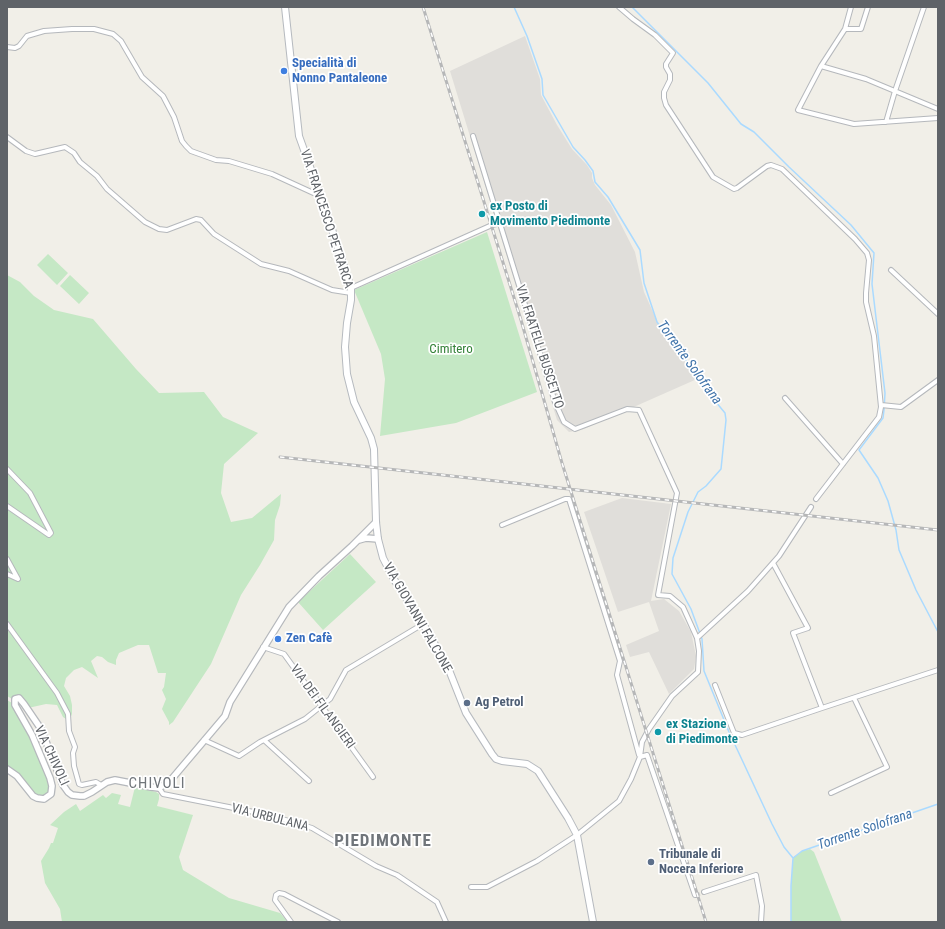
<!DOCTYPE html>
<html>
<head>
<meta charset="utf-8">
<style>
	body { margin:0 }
	#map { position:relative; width:945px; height:929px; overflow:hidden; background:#f1efe8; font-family:"Roboto Condensed",sans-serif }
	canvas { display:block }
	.frame { position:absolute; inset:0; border:8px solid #5f6368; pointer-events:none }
</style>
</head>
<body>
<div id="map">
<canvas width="945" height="929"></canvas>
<div class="frame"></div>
</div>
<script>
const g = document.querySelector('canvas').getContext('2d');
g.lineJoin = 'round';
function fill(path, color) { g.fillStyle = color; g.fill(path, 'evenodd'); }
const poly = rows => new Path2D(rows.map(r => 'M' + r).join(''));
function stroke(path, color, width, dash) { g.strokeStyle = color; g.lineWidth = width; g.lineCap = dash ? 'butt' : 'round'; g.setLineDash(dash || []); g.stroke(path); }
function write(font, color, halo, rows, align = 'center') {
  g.font = font + ' "Roboto Condensed",sans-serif'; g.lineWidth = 3.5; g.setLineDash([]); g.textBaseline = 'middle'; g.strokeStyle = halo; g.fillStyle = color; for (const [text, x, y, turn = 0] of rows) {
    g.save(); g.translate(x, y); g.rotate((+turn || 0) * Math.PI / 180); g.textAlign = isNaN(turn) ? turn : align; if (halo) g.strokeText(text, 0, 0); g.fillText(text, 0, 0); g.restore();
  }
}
fill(poly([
	[525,36,540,79,541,95,557,125,572,149,587,165,592,173,592,178,595,185,611,205,635,252,644,292,658,323,697,379,584,429,569,432,557,420,450,71],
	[622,498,671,504,651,601,664,599,679,611,691,632,696,656,694,669,669,694,649,652,630,657,626,645,659,631,649,602,618,612,584,512]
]), '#e0deda');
fill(poly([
	[487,232,537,392,456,423,380,436,385,379,381,354,354,290],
	[48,254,68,273,57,285,37,265],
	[7,275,20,282,34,296,54,310,93,319,136,369,159,393,204,392,223,417,258,433,224,464,221,493,231,522,252,518,281,494,280,505,275,520,274,540,260,565,241,595,211,664,173,722,169,725,169,722,162,709,166,699,162,690,164,687,166,673,158,673,149,645,138,645,119,653,116,660,116,665,108,662,102,657,97,656,91,661,98,678,82,667,74,670,66,678,64,686,70,696,72,705,72,714,69,721,63,717,57,705,46,704,28,708,19,697,14,700,7,696],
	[70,275,89,293,79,304,60,286],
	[350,554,376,582,323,630,298,602],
	[7,700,12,703,14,708,26,729,50,786,49,792,41,797,37,796,34,793,20,776,7,766],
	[135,787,156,792,159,794,159,799,157,806,193,815,179,857,183,870,229,898,280,913,288,922,62,922,60,909,45,883,41,861,49,848,51,843,53,843,58,828,50,825,64,812,76,804,80,811,103,795,106,798,112,793,121,795,118,804,130,807],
	[810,849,814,852,842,922,791,922,791,886,793,858,802,851]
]), '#c5e8c5');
stroke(poly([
	[514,7,527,36,542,79,543,95,573,147,585,160,593,171,595,182,608,197,640,250,644,283,657,322,683,355,701,384,725,413,726,420,721,469,706,486,698,492,688,512,673,558,672,574,691,609,702,639,704,671,729,732,772,824,784,847,793,858],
	[632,7,708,83,741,124,754,132,789,167,851,225,874,253,872,284,885,393,884,410,883,418,859,450,878,478,888,501,896,530,899,550,916,590,938,632],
	[791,922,791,886,793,858,802,851,938,804]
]), '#aadaff', 1.5);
stroke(poly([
	[696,895,704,892]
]), '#ccccc8', 4, [4, 2]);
const minor = poly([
	[619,7,633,19,655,35,673,53,666,64,666,67,670,74,670,80,664,92,664,98,666,105,713,177,734,189,737,188,767,166,771,165,782,169,855,239,867,253,869,260,866,293,866,302,874,336,881,407,879,417,816,499],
	[868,7,861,29,845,29,821,66,798,110,854,124,938,118],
	[845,29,851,7],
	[7,47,15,48,19,46,27,36,44,31,72,29,94,29,113,34,121,41,142,77,163,96,174,117,182,141,186,146,191,151,216,160,229,161,272,174,320,196],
	[821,66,866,79,938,109],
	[886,122,895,91,924,7],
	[7,137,26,151,35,154,65,147,74,153,80,162,97,176,107,189,145,222,159,229,167,230,196,219,201,220,214,234,261,264,289,271,332,290,351,293],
	[891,270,938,314],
	[351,288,492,225,501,223],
	[785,398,843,464],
	[881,405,901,407,938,380],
	[7,469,30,493,51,533,49,535,7,506],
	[502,525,565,499,569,499,620,661,617,675,639,755],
	[7,559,18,579,7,574],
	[773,563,808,628,793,633,822,708,938,670],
	[7,624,57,693,68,714,69,731,75,747,73,753,74,766,79,784,82,785,96,782,101,785],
	[697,638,748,591,779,556,811,507],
	[263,647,284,654,373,777],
	[715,685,734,733,742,735,822,708],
	[204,740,239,756,260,742,305,719,330,699,346,670,423,624],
	[264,740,309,781],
	[640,757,647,755,695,895,696,895],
	[159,788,163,794,269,815,312,828,376,866,397,875,437,902,446,922],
	[831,793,887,767,854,698],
	[471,887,487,887,537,861,577,835,619,801,631,779,640,757,642,742,649,729,672,696,698,672,699,651,697,638,683,607,670,596,658,595,677,493,639,410,627,409,575,429,564,422,555,402,473,136],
	[704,892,756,875,762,906,761,922],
	[291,922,275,900,276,895,279,893,284,894,338,922]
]);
const tertiary = poly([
	[359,540,366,538,378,539],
	[7,769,17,776,33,796,37,798,44,799,51,794,52,786,50,778,32,735,15,705,15,699,19,698,24,704,41,729,63,785,68,792,72,795,80,796,84,796,92,792,107,782,115,780,151,787,159,788,162,786,170,781,225,716,230,702,289,607,319,576,352,546,376,522]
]);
const secondary = poly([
	[285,7,299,136,327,214,351,288,351,300,347,323,345,347,347,374,354,402,371,438,374,449,376,522,378,539,383,558,395,581,428,632,449,670,466,713,492,754,496,759,502,761,527,764,538,771,568,818,577,835,593,922]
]);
stroke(minor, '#b5b8bc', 6);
stroke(tertiary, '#b5b8bc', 8);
stroke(secondary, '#b6babf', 8);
stroke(minor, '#fff', 4);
stroke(tertiary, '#fff', 5.5);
stroke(secondary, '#fff', 6);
const rail = poly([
	[423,7,521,320,562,463,706,922],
	[280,457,938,530]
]);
stroke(rail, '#b6b7b8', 3);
stroke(rail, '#fff', 1.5, [4.5]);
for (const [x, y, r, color] of [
	[284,71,4,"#3f7fe0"],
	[482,214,4,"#0f9aa8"],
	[278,639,4,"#3f7fe0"],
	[467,703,4,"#5c6f8a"],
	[658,732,4,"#0f9aa8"],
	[651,862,4,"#5c6f8a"]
]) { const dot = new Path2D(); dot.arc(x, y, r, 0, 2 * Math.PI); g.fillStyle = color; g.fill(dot); stroke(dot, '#fff', 1.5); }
write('bold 13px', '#366cbe', '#fff', [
	["Specialità di",292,64],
	["Nonno Pantaleone",292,79],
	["Zen Cafè",286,639]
], 'left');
write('bold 13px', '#0d838f', '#fff', [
	["ex Posto di",490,207],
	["Movimento Piedimonte",490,222],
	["ex Stazione",666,725],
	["di Piedimonte",666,740]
], 'left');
write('13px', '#5f6368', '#fff', [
	["VIA FRANCESCO PETRARCA",326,219,72],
	["VIA FRATELLI BUSCETTO",539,347,72],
	["VIA GIOVANNI FALCONE",417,618,60],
	["VIA DEI FILANGIERI",322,707,54],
	["VIA CHIVOLI",51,756,65],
	["VIA URBULANA",270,818,14]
]);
write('13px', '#348238', '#fff', [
	["Cimitero",451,350]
]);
write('bold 13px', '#4e5e75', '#fff', [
	["Ag Petrol",475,703],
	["Tribunale di",659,855],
	["Nocera Inferiore",659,870]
], 'left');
write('italic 14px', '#4174aa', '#fff', [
	["Torrente Solofrana",689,363,54],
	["Torrente Solofrana",865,830,-19]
]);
g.letterSpacing = '1px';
write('15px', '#70757a', '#fff', [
	["CHIVOLI",157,784]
]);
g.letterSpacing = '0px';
g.letterSpacing = '1px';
write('bold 17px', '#70757a', '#fff', [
	["PIEDIMONTE",383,842]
]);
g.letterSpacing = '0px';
</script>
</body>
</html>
